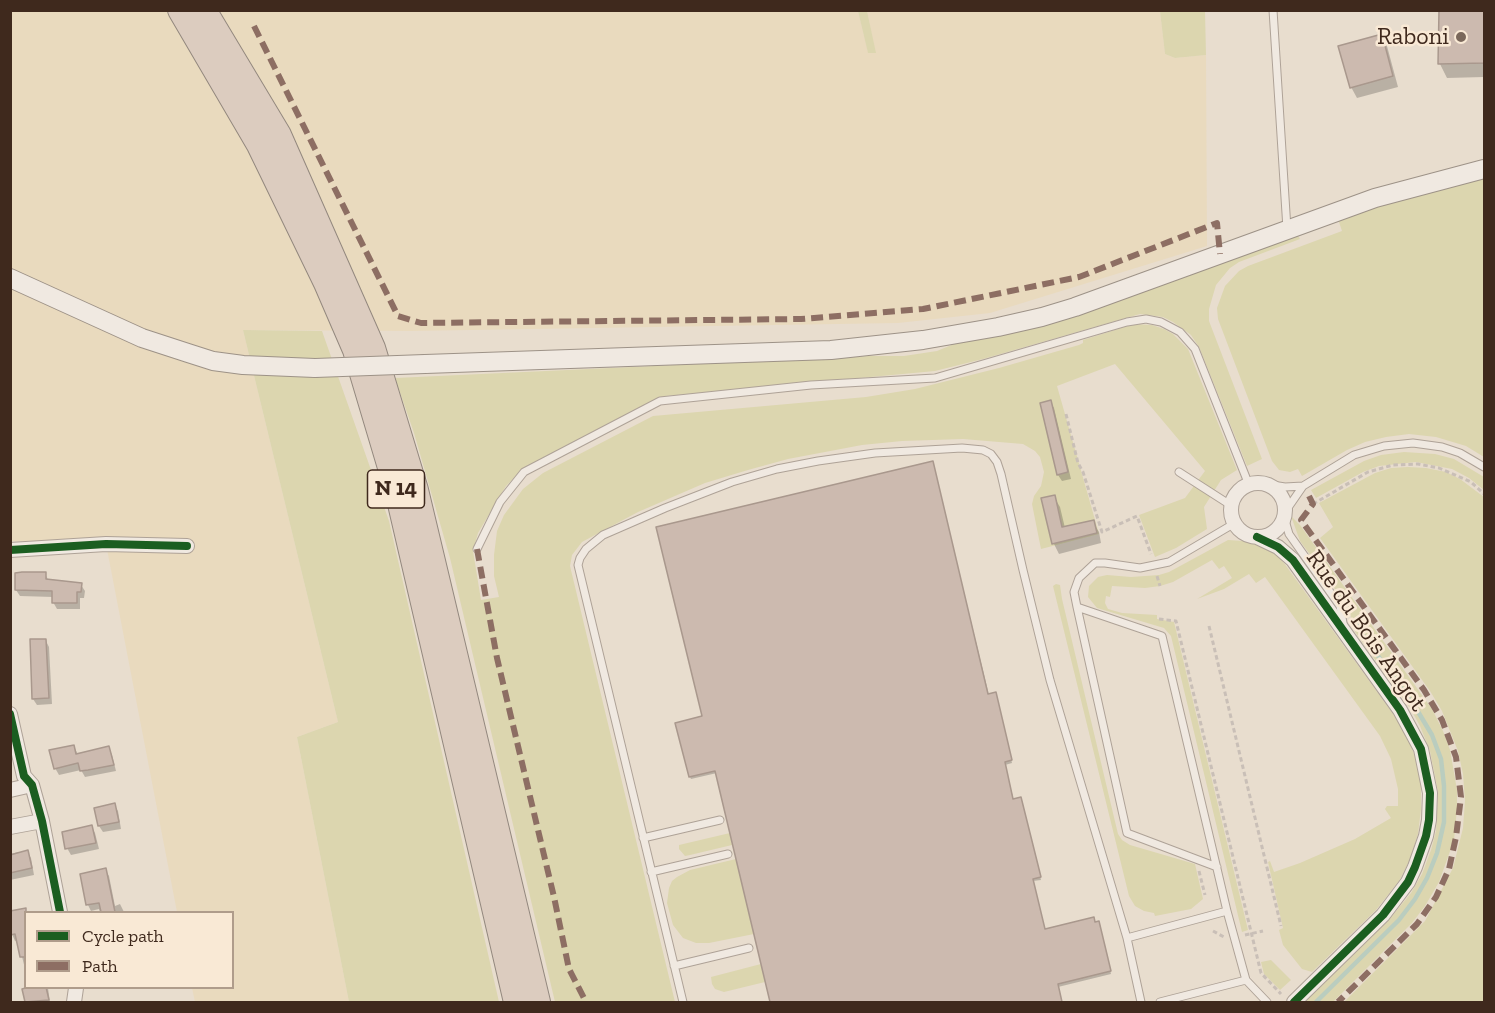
<!DOCTYPE html>
<html>
<head>
<meta charset="utf-8">
<style>
	body { margin:0 }
	#map { position:relative; width:1495px; height:1013px; overflow:hidden; background:#e8ddce; font-family:"Zilla Slab",serif }
	canvas { display:block }
	.frame { position:absolute; inset:0; border:12px solid #3f291d; pointer-events:none }
	.legend { position:absolute; left:24px; top:911px; width:210px; height:78px; box-sizing:border-box; background:#f9e9d5; border:2px solid #af9c8b; margin:0; padding:8px 10px; list-style:none; font-size:18px; color:#3f291d }
	.legend li { display:flex; align-items:center; gap:12px; height:30px }
	.legend b { width:30px; border:2px solid #af9c8b }
</style>
</head>
<body>
<div id="map">
<canvas width="1495" height="1013"></canvas>
<div class="frame"></div>
<ul class="legend">
<li><b style="height:8px;background:#1b5e20"></b>Cycle path</li>
<li><b style="height:8px;background:#8d6e63"></b>Path</li>
</ul>
</div>
<script>
const g = document.querySelector('canvas').getContext('2d');
g.lineJoin = 'round';
function fill(path, color) { g.fillStyle = color; g.fill(path, 'evenodd'); }
const poly = rows => new Path2D(rows.map(r => 'M' + r).join(''));
function stroke(path, color, width, dash) { g.strokeStyle = color; g.lineWidth = width; g.lineCap = dash ? 'butt' : 'round'; g.setLineDash(dash || []); g.stroke(path); }
function write(font, color, halo, rows, align = 'center') {
  g.font = font + ' "Zilla Slab",serif'; g.lineWidth = 5; g.setLineDash([]); g.textBaseline = 'middle'; g.strokeStyle = halo; g.fillStyle = color; for (const [text, x, y, turn = 0] of rows) {
    g.save(); g.translate(x, y); g.rotate((+turn || 0) * Math.PI / 180); g.textAlign = isNaN(turn) ? turn : align; if (halo) g.strokeText(text, 0, 0); g.fillText(text, 0, 0); g.restore();
  }
}
fill(poly([
	[1160,10,1165,54,1175,58,1206,55,1207,246,990,313,898,323,410,331,243,330,338,722,297,737,349,1002,195,1002,192,988,232,988,232,912,177,912,106,544,11,541,11,11,858,11,868,52,875,53,867,11]
]), '#e9dabe');
fill(poly([
	[858,11,867,11,876,53,868,53],
	[1160,11,1205,11,1206,55,1175,58,1165,54],
	[1484,177,1484,457,1466,446,1436,437,1409,434,1386,437,1365,442,1347,450,1302,476,1298,469,1290,472,1279,470,1272,461,1218,319,1217,308,1225,286,1239,271,1248,266,1342,231,1338,219,1384,201],
	[1297,234,1300,239,1239,262,1230,268,1216,285,1209,309,1209,321,1262,459,1247,466,1199,347,1191,335,1173,322,1163,317,1140,314,983,359,935,371,666,396,521,471,506,486,478,533,473,551,481,600,499,597,494,576,494,555,497,531,504,515,523,489,543,473,653,416,866,397,915,389,999,368,1079,345,1083,343,1083,340,1134,324,1152,325,1164,329,1173,334,1188,349,1237,470,1221,480,1204,507,1207,529,1176,548,1155,557,1139,515,1185,498,1205,471,1115,364,1057,386,1099,534,1041,549,1032,504,1034,496,1041,486,1044,472,1040,457,1035,451,1023,444,963,439,902,441,862,445,788,459,748,470,705,483,638,512,582,542,572,555,570,566,675,1002,555,1002,450,558,414,433,395,378,869,356,904,356,937,351,959,342,1086,312],
	[243,330,322,331,389,521,499,1002,349,1002,297,737,338,722],
	[1404,452,1435,454,1454,459,1484,477,1484,490,1469,478,1452,469,1416,462,1379,466,1363,472,1316,498,1311,490,1364,461,1381,455],
	[1408,467,1426,468,1446,472,1460,479,1484,497,1484,1002,1344,1002,1425,921,1453,868,1463,828,1465,801,1463,774,1458,751,1442,711,1430,691,1320,538,1333,527,1319,503,1375,473,1391,468],
	[1291,516,1300,525,1432,709,1443,731,1450,750,1457,790,1457,809,1454,840,1439,882,1425,906,1412,923,1333,1002,1305,1002,1388,921,1411,893,1422,874,1431,850,1436,831,1438,792,1430,751,1420,726,1410,708,1355,632,1348,607,1300,541],
	[1228,540,1243,541,1263,546,1274,552,1284,563,1396,718,1407,736,1416,759,1421,782,1421,809,1418,834,1410,860,1399,881,1376,910,1312,972,1302,969,1283,945,1279,930,1283,928,1268,862,1270,861,1274,872,1300,863,1355,839,1391,818,1385,809,1387,806,1398,806,1398,789,1391,759,1380,736,1265,577,1256,583,1249,574,1224,589,1197,599,1232,578,1224,566,1219,569,1212,560,1173,582,1160,586,1145,588,1112,586,1110,597,1106,596,1105,603,1108,609,1122,613,1157,615,1157,619,1174,622,1248,930,1242,932,1171,636,1164,628,1097,608,1088,597,1089,586,1098,577,1107,575,1131,577,1159,575,1169,572],
	[1056,584,1060,585,1062,599,1118,834,1122,840,1130,845,1195,864,1203,899,1191,909,1155,916,1154,913,1144,911,1135,906,1129,896,1053,586],
	[730,833,732,845,690,855,685,856,679,849,679,845],
	[736,859,754,934,709,943,696,943,683,938,673,925,667,903,669,888,672,881,677,877,690,870],
	[1271,960,1291,980,1280,990,1264,974,1261,962],
	[761,964,765,982,724,992,715,989,712,984,711,977]
]), '#dcd6af');
fill(poly([
	[1440,10,1484,10,1484,77,1447,78,1440,64],
	[1381,36,1387,46,1398,87,1357,98,1351,87],
	[1050,402,1054,408,1071,479,1062,481,1058,475,1042,404],
	[933,465,989,695,996,696,1012,763,1005,765,1014,801,1021,799,1022,801,1041,880,1033,881,1045,930,1094,918,1096,923,1100,925,1111,974,1058,987,1062,1002,772,1002,717,773,691,779,690,777,703,717],
	[1054,497,1060,507,1065,528,1093,522,1099,532,1101,543,1059,554,1054,544,1042,499],
	[45,574,49,581,81,585,85,591,84,598,80,598,80,609,57,609,53,602,53,597,20,596,16,590],
	[46,641,49,647,52,704,37,705,33,699],
	[74,746,78,755,109,748,112,755,116,771,85,777,81,770,59,775,55,768],
	[114,805,118,811,121,829,103,832,99,826],
	[91,826,95,833,99,849,71,855,67,848],
	[19,852,20,854,27,852,31,858,34,875,10,880,10,854],
	[105,870,109,876,115,906,120,904,124,912,100,912,99,909,91,911,88,905,82,875],
	[26,912,26,973,18,940,15,941,12,934],
	[29,988,48,988,50,1002,26,1002,24,990]
]), '#0003');
stroke(poly([
	[1316,1002,1399,920,1415,899,1427,878,1437,853,1444,822,1444,786,1441,759,1432,735,1417,710,1363,635,1356,623]
]), '#bacdbf', 4.5);
const building = poly([
	[1439,10,1485,10,1485,63,1438,64,1439,10],
	[1382,34,1393,76,1350,88,1338,46,1382,34],
	[1051,400,1068,472,1057,475,1040,403,1051,400],
	[933,461,988,694,996,692,1012,760,1005,762,1013,799,1021,797,1041,877,1033,879,1045,929,1094,917,1095,922,1099,921,1111,971,1058,984,1062,1002,770,1002,715,771,689,777,675,723,702,716,656,527,933,461],
	[1055,495,1062,527,1094,520,1097,533,1052,544,1041,498,1055,495],
	[22,572,46,572,46,579,82,583,81,592,77,592,77,603,52,603,52,591,15,590,15,573,22,572],
	[30,639,46,639,49,698,32,699,30,639],
	[74,745,76,754,109,746,114,765,88,770,80,771,78,763,54,769,49,750,74,745],
	[115,803,119,822,98,826,94,808,115,803],
	[92,825,96,843,65,849,62,832,92,825],
	[28,850,32,868,10,873,10,855,28,850],
	[106,868,115,912,101,912,99,903,86,905,80,874,106,868],
	[26,908,26,957,20,957,15,934,10,935,10,911,26,908],
	[29,987,46,987,49,1000,25,1002,22,989,29,987]
]);
fill(building, '#ccbaaf');
stroke(building, '#a9988d', 1.5);
const lane = poly([
	[1273,10,1287,229],
	[1179,472,1232,506],
	[1266,484,1285,487,1303,486],
	[1285,512,1303,486,1354,455,1384,446,1413,443,1442,447,1460,453,1484,467],
	[1284,517,1289,534,1340,606,1343,623],
	[1235,523,1169,562,1140,568,1105,563,1095,563,1079,578,1074,592,1077,607,1162,636,1227,911,1246,980],
	[477,549,500,502,524,472,660,401,811,385,935,378,1127,322,1146,319,1161,322,1180,332,1195,349,1249,485],
	[1077,607,1127,833,1217,867],
	[643,838,720,820],
	[651,872,728,854],
	[1127,938,1227,911],
	[674,966,749,948],
	[683,1002,578,565,580,558,586,549,603,535,665,508,732,482,777,469,818,461,875,453,962,448,983,450,991,454,997,462,1001,474,1023,570,1050,680,1127,938,1141,1002],
	[1160,1002,1246,980,1267,1002]
]);
const street = poly([
	'1231 510a27 27 0 1 1 54 0a27 27 0 1 1-54 0Z',
	[1257,537,1278,547,1293,560,1400,710,1421,749,1430,793,1429,820,1426,836,1415,867,1408,882,1383,915,1294,1002],
	[10,550,106,544,187,546],
	[10,714,24,776,32,785,42,821,60,912],
	[10,790,32,785],
	[10,827,42,821],
	[74,1002,76,988]
]);
const secondary = poly([
	[10,278,142,338,188,353,213,361,243,365,315,368],
	[425,364,831,350,923,340,998,327,1042,317,1075,307,1375,198,1484,169]
]);
const highway = poly([
	[180,10,259,145,326,283,355,350,397,491,516,1002],
	[204,10,279,135,373,348,416,490,538,1002]
]);
stroke(lane, '#aea297', 9);
stroke(street, '#aea297', 16);
stroke(secondary, '#9d9287', 20);
stroke(highway, '#93887e', 26);
stroke(poly([
	[1066,414,1078,463,1083,472,1102,532,1137,516,1151,554],
	[1313,504,1368,472,1393,465,1418,464,1439,468,1471,482,1484,494],
	[1157,576,1160,586],
	[1159,619,1176,621,1261,973,1281,994],
	[1209,626,1281,926],
	[1199,871,1205,895],
	[1213,931,1224,937],
	[1245,935,1263,931]
]), '#c9bfb7', 3, [4.5, 3]);
stroke(lane, '#f0e9e1', 7);
stroke(street, '#f0e9e1', 14);
stroke(secondary, '#f0e9e1', 18);
stroke(highway, '#dcccbf', 24);
const secondaryBridge = poly([
	[315,368,425,364]
]);
stroke(secondaryBridge, '#9d9287', 20, []);
stroke(secondaryBridge, '#f0e9e1', 18);
stroke(poly([
	[254,26,398,316,421,323,801,319,923,309,1079,277,1217,223,1220,254],
	[1309,496,1313,504,1301,520,1424,690,1442,720,1456,757,1461,797,1456,837,1449,869,1436,897,1417,924,1338,1002],
	[477,549,497,658,554,897,569,969,586,1002]
]), '#8d6e63', 6, [12, 6]);
stroke(poly([
	[1257,537,1278,547,1293,560,1400,710,1421,749,1430,793,1429,820,1426,836,1415,867,1408,882,1383,915,1294,1002],
	[10,550,106,544,187,546],
	[10,714,24,776,32,785,42,821,60,912]
]), '#1b5e20', 8);
for (const [x, y, r, color] of [
	[1461,37,6,"#7a685b"]
]) { const dot = new Path2D(); dot.arc(x, y, r, 0, 2 * Math.PI); g.fillStyle = color; g.fill(dot); stroke(dot, '#f9e9d5', 2); }
for (const [x, y, w] of [
	[396,489,57]
]) { const box = new Path2D(); box.roundRect(x - w / 2, y - 19, w, 38, 4.5); g.fillStyle = '#f9e9d5'; g.fill(box); stroke(box, '#3f291d', 1.5); }
write('bold 22px', '#3f291d', null, [
	["N 14",396,489]
]);
write('24px', '#3f291d', '#f9e9d5', [
	["Raboni",1449,37]
], 'right');
write('24px', '#3f291d', '#f9e9d5', [
	["Rue du Bois Angot",1366,631,55]
]);
</script>
</body>
</html>
